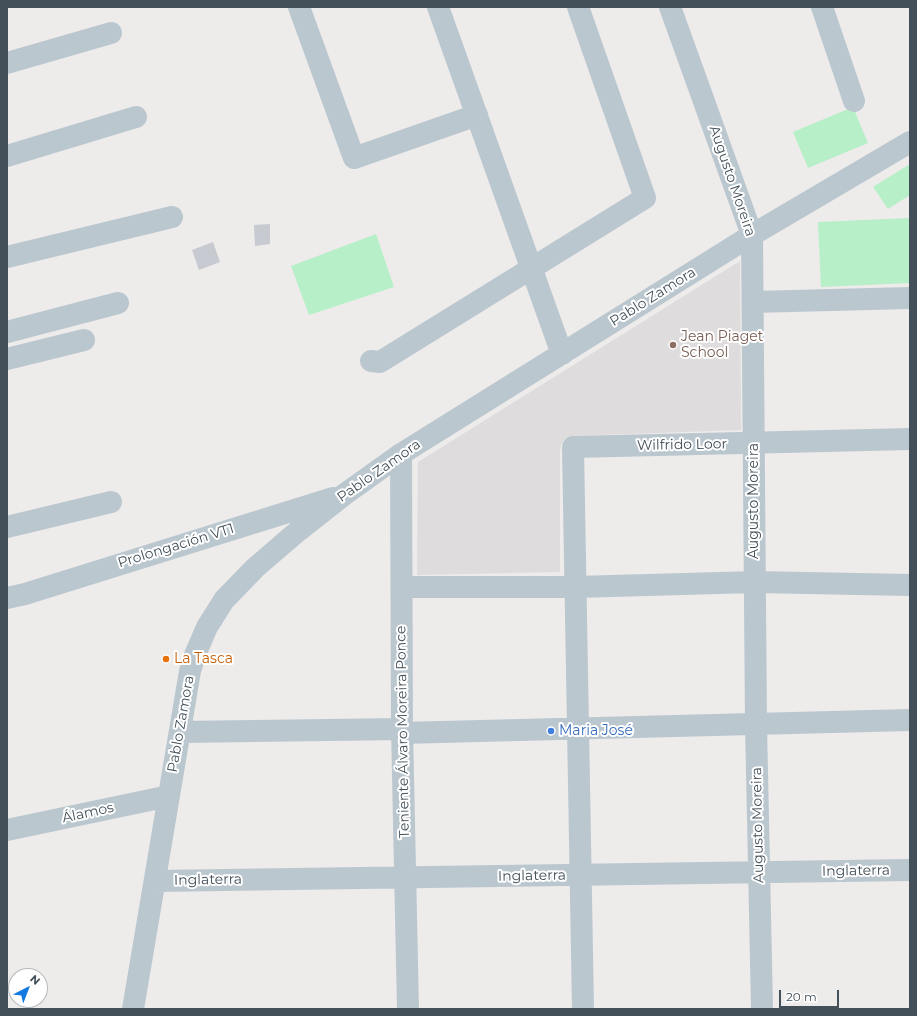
<!DOCTYPE html>
<html>
<head>
<meta charset="utf-8">
<style>
	body { margin:0 }
	#map { position:relative; width:917px; height:1016px; overflow:hidden; background:#eeebeb; font-family:Montserrat,sans-serif }
	canvas { display:block }
	.frame { position:absolute; inset:0; border:8px solid #435059; pointer-events:none }
	.north { position:absolute; left:8px; top:968px; width:40px; height:40px; box-sizing:border-box; background:#fff; border:1px solid #b4b9bd; border-radius:50%; rotate:42deg; font-size:11px; font-weight:700; line-height:16px; text-align:center; color:#435059 }
	.north::after { content:''; display:block; margin:auto; width:14px; height:18px; background:#1279e1; clip-path:polygon(50% 0,100% 100%,50% 72%,0 100%) }
	.scale { position:absolute; left:779px; top:990px; width:60px; height:18px; box-sizing:border-box; border:2px solid #435059; border-top:0; padding-left:5px; font-size:12px; line-height:14px; white-space:nowrap; color:#435059; -webkit-text-stroke:3px #fff; paint-order:stroke }
</style>
</head>
<body>
<div id="map">
<canvas width="917" height="1016"></canvas>
<div class="frame"></div>
<div class="north">N</div>
<div class="scale">20 m</div>
</div>
<script>
const g = document.querySelector('canvas').getContext('2d');
g.lineJoin = 'round';
function fill(path, color) { g.fillStyle = color; g.fill(path, 'evenodd'); }
const poly = rows => new Path2D(rows.map(r => 'M' + r).join(''));
function stroke(path, color, width, dash) { g.strokeStyle = color; g.lineWidth = width; g.lineCap = dash ? 'butt' : 'round'; g.setLineDash(dash || []); g.stroke(path); }
function write(font, color, halo, rows, align = 'center') {
  g.font = font + ' Montserrat,sans-serif'; g.lineWidth = 4; g.setLineDash([]); g.textBaseline = 'middle'; g.strokeStyle = halo; g.fillStyle = color; for (const [text, x, y, turn = 0] of rows) {
    g.save(); g.translate(x, y); g.rotate((+turn || 0) * Math.PI / 180); g.textAlign = isNaN(turn) ? turn : align; if (halo) g.strokeText(text, 0, 0); g.fillText(text, 0, 0); g.restore();
  }
}
fill(poly([
	[740,261,741,430,571,436,565,439,561,445,560,452,560,572,417,575,418,462]
]), '#dfdcdd');
fill(poly([
	[853,107,868,143,808,168,793,132],
	[910,164,910,195,888,209,873,187],
	[910,218,910,283,821,287,818,222],
	[376,234,394,287,309,315,291,266]
]), '#b6efc8');
fill(poly([
	[270,224,270,244,255,246,254,225],
	[213,242,220,262,199,270,192,250]
]), '#c7cad1');
stroke(poly([
	[299,7,354,158,477,115],
	[438,7,562,354],
	[670,7,752,235,756,724,762,1009],
	[822,7,854,101],
	[7,63,111,33],
	[7,156,136,117],
	[7,257,172,217],
	[753,302,910,298],
	[7,332,118,303],
	[7,359,84,340],
	[371,361,380,362,645,198,578,7],
	[401,454,402,729,408,1009],
	[7,527,111,502],
	[402,587,576,587,755,582,910,585],
	[7,598,25,594,333,498],
	[180,732,402,729,402,733,910,720],
	[7,830,169,796],
	[155,881,910,870],
	[133,1009,190,671,195,655,207,627,224,600,255,568,298,531,345,494,401,454,752,235,910,142],
	[583,1009,573,447,910,439]
]), '#bbc7cf', 22);
for (const [x, y, r, color] of [
	[673,345,4,"#8d6e63"],
	[166,659,4,"#e8710a"],
	[551,731,4,"#3f7fe0"]
]) { const dot = new Path2D(); dot.arc(x, y, r, 0, 2 * Math.PI); g.fillStyle = color; g.fill(dot); stroke(dot, '#fff', 1.5); }
write('14px', '#435059', '#fff', [
	["Augusto Moreira",732,181,71],
	["Pablo Zamora",653,297,-32],
	["Wilfrido Loor",682,445,-1],
	["Pablo Zamora",379,471,-35],
	["Augusto Moreira",754,501,-90],
	["Prolongación VT1",176,546,-17],
	["Pablo Zamora",181,724,-80],
	["Teniente Álvaro Moreira Ponce",403,732,-91],
	["Álamos",88,813,-12],
	["Augusto Moreira",758,825,-91],
	["Inglaterra",856,871,-1],
	["Inglaterra",532,876,-1],
	["Inglaterra",208,880,-1]
]);
write('14px', '#785e54', '#fff', [
	["Jean Piaget",681,337],
	["School",681,353]
], 'left');
write('14px', '#c56008', '#fff', [
	["La Tasca",174,659]
], 'left');
write('14px', '#366cbe', '#fff', [
	["Maria José",559,731]
], 'left');
</script>
</body>
</html>
